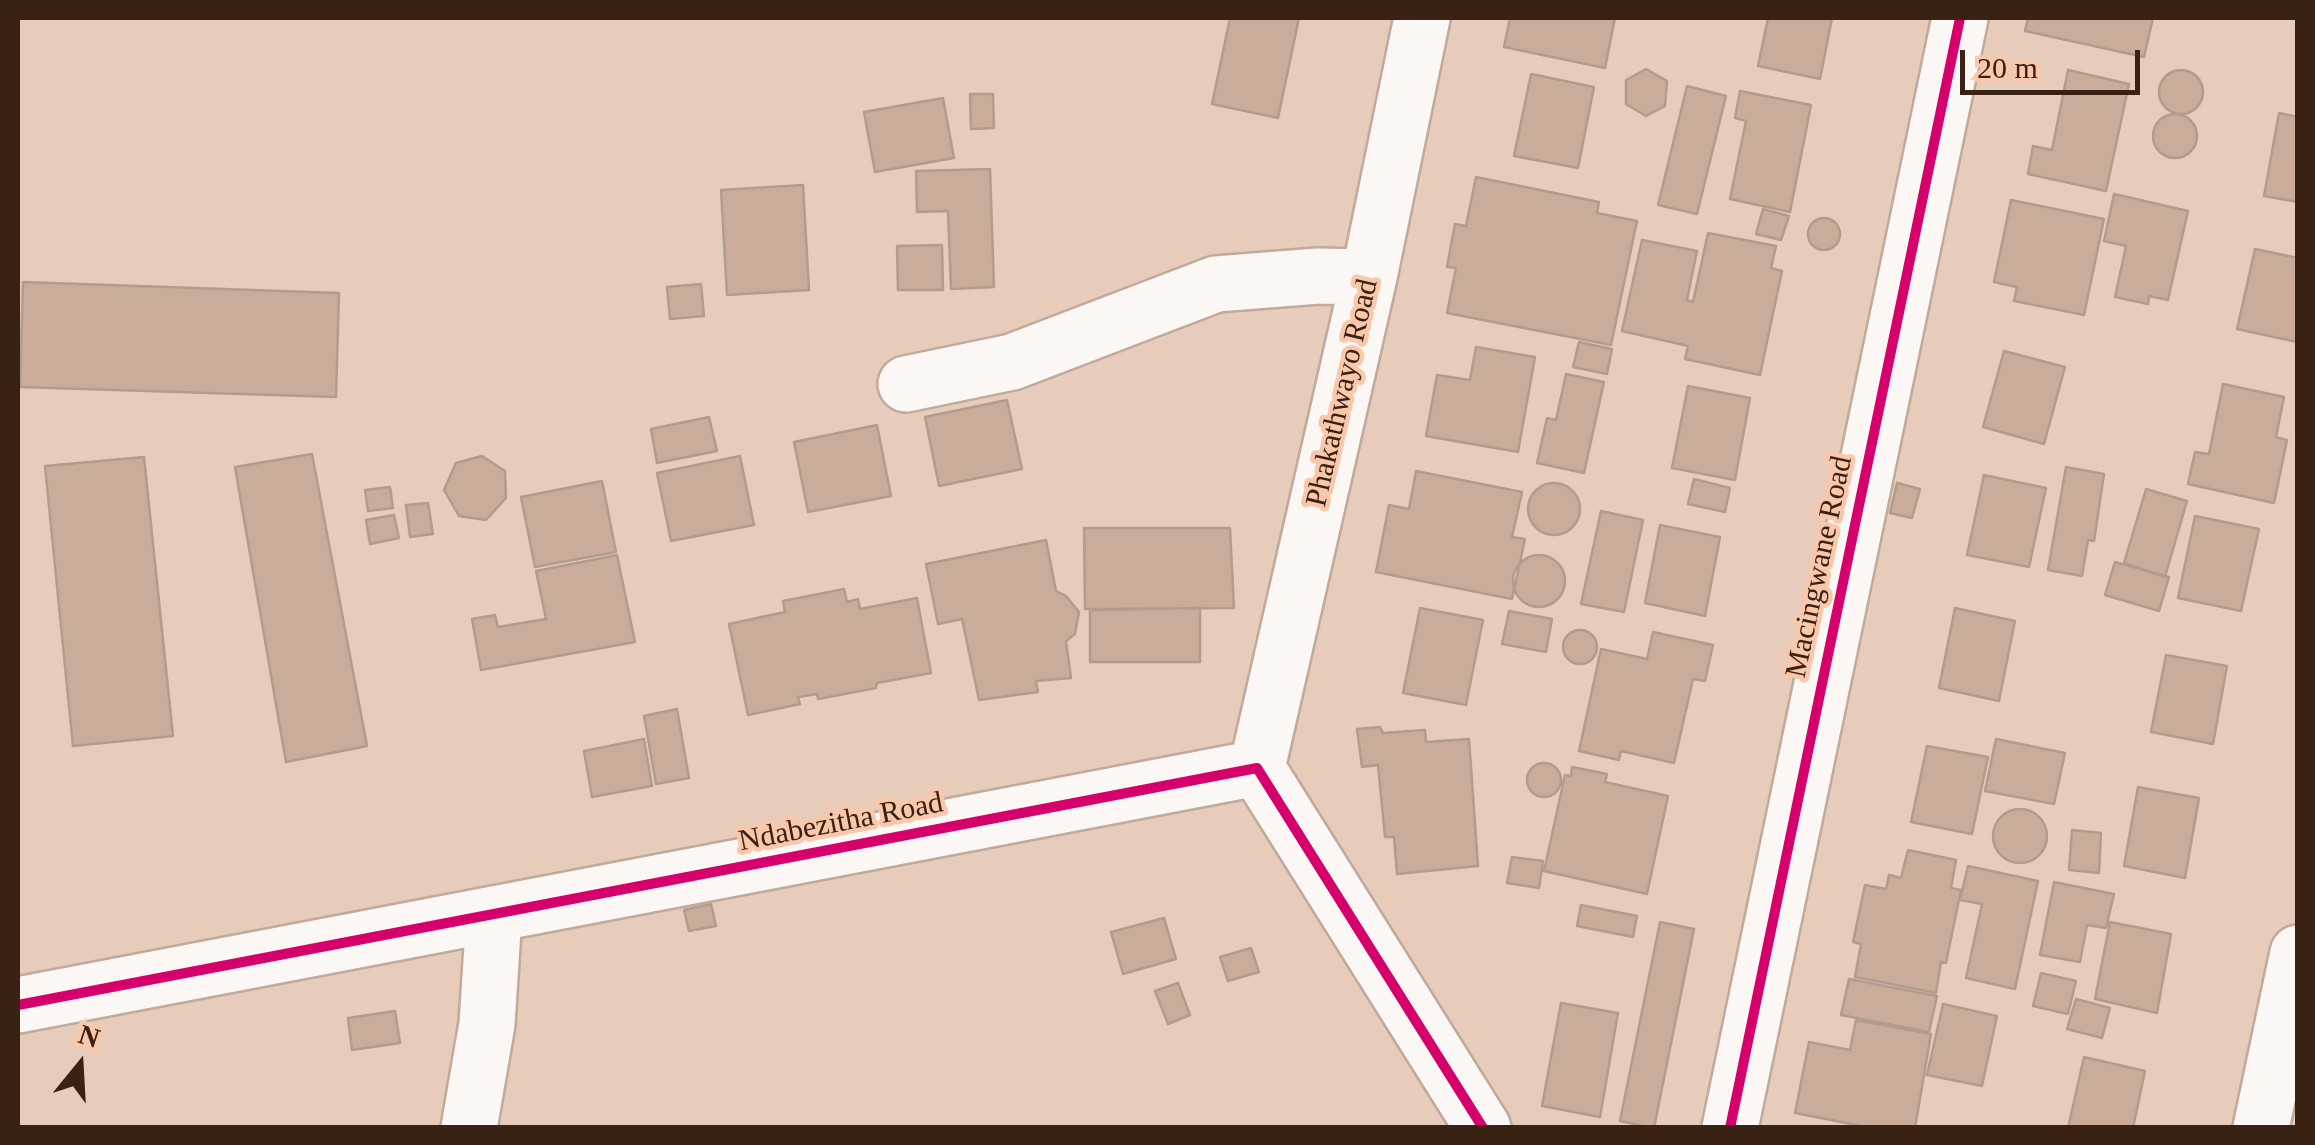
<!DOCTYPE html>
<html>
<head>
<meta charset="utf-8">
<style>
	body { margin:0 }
	#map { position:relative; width:2315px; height:1145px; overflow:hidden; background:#e7ccbc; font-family:"Times New Roman",serif }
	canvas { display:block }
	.frame { position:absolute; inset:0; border:20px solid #392113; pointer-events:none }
	.north { position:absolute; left:30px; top:1015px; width:100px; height:100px; -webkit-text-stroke:8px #f9c7aa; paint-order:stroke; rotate:18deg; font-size:28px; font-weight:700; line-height:40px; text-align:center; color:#392113 }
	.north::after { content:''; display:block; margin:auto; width:35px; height:45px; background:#392113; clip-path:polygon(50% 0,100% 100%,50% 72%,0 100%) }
	.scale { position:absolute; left:1960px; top:50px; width:180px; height:45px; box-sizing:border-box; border:5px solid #392113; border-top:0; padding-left:12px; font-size:30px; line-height:35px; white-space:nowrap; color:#392113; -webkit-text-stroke:8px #f9c7aa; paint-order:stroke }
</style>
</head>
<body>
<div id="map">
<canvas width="2315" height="1145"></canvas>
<div class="frame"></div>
<div class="north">N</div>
<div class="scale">20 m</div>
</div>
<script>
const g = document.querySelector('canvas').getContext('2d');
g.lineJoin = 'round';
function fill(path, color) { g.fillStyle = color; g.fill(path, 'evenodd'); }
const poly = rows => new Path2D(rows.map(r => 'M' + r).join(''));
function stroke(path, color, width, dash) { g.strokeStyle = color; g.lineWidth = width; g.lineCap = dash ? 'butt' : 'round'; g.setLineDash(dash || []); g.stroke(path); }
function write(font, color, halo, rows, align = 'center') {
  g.font = font + ' "Times New Roman",serif'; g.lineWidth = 9; g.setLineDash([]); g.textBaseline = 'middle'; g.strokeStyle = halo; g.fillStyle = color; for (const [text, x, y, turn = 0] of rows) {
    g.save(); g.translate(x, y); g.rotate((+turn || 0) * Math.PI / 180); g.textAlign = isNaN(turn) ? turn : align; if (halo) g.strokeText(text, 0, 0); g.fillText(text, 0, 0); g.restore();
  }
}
const building = poly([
	[1230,18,1299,18,1278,118,1212,104,1230,18],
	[1510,18,1615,18,1605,68,1504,47,1510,18],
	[1768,18,1832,18,1820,79,1758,66,1768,18],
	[2028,18,2153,18,2144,57,2025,31,2028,18],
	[1646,69,1667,81,1665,106,1646,116,1626,104,1626,80,1646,69],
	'2159 92a22 22 0 1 1 44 0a22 22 0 1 1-44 0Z',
	[2068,70,2129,84,2106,191,2028,174,2033,146,2052,150,2068,70],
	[1531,74,1594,87,1578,168,1514,156,1531,74],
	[1687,86,1726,96,1697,214,1658,205,1687,86],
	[1740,91,1811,105,1790,212,1730,199,1746,121,1735,118,1740,91],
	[970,94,993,94,994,128,971,129,970,94],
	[943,98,954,158,875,172,864,112,943,98],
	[2279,113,2298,117,2298,202,2264,196,2279,113],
	'2153 136a22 22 0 1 1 44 0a22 22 0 1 1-44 0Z',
	[990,169,994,287,951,289,948,211,917,212,916,171,990,169],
	[1476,177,1599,202,1597,213,1637,221,1611,345,1447,313,1456,268,1447,267,1455,224,1466,226,1476,177],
	[803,185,809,290,727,295,721,190,803,185],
	[2114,194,2188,211,2168,300,2149,296,2148,304,2115,297,2126,246,2104,241,2114,194],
	[2011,200,2104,219,2084,315,2014,301,2017,287,1994,282,2011,200],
	[1763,209,1789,216,1781,240,1756,234,1763,209],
	'1808 234a16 16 0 1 1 32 0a16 16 0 1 1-32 0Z',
	[1708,233,1776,246,1771,268,1782,271,1760,375,1685,359,1688,346,1622,331,1642,240,1697,251,1687,300,1693,302,1708,233],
	[942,245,943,290,898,290,897,246,942,245],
	[2255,249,2298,258,2297,342,2237,329,2255,249],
	[23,282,339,293,336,397,20,387,23,282],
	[701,284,704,316,670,319,667,287,701,284],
	[1579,342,1612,349,1607,374,1573,367,1579,342],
	[1476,347,1535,357,1518,452,1426,436,1437,375,1470,380,1476,347],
	[2004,351,2065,367,2044,444,1983,427,2004,351],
	[1566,374,1604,382,1584,473,1537,463,1547,418,1556,420,1566,374],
	[2223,384,2284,397,2276,437,2287,440,2274,503,2188,484,2195,452,2209,454,2223,384],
	[1688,386,1750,398,1735,480,1672,468,1688,386],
	[1007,400,1022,469,939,486,925,417,1007,400],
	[709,417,717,451,657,463,651,429,709,417],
	[877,425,891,496,808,512,794,442,877,425],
	[312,454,367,746,286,762,235,467,312,454],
	[482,456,505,471,506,498,486,520,459,516,444,490,456,463,482,456],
	[740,456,754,525,671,541,657,473,740,456],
	[144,457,173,736,73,746,45,466,144,457],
	[2066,467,2104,474,2094,541,2088,540,2082,576,2048,570,2066,467],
	[1416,471,1522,492,1512,537,1525,539,1512,599,1376,572,1389,505,1409,509,1416,471],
	[1984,475,2046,488,2029,567,1967,555,1984,475],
	[1694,479,1730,488,1725,512,1688,504,1694,479],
	[602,481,616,552,535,567,521,497,602,481],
	[1897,483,1920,489,1912,518,1890,513,1897,483],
	'1528 509a26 26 0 1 1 52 0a26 26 0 1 1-52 0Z',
	[390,487,393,508,368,511,365,490,390,487],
	[2146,489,2187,501,2165,577,2124,563,2146,489],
	[428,503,433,534,410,537,406,505,428,503],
	[1601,511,1643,520,1624,612,1581,604,1601,511],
	[394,515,399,538,370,544,366,520,394,515],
	[2195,516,2259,529,2241,611,2178,598,2195,516],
	[1660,525,1720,537,1705,616,1645,603,1660,525],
	[1084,528,1230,528,1234,608,1085,609,1084,528],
	[1046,540,1056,591,1066,596,1079,612,1075,634,1066,641,1071,678,1036,681,1038,692,979,700,962,619,938,624,926,564,1046,540],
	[617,555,635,642,481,670,472,619,495,615,498,627,546,619,536,571,617,555],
	'1513 581a26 26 0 1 1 52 0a26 26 0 1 1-52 0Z',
	[2115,562,2169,577,2159,611,2105,595,2115,562],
	[844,589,847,602,858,599,860,609,917,598,931,673,877,683,876,688,818,699,817,694,798,697,800,704,748,715,729,624,785,612,783,601,844,589],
	[1200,608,1200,662,1090,662,1090,610,1200,608],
	[1420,608,1483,620,1466,705,1403,693,1420,608],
	[1955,608,2015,621,1999,701,1939,688,1955,608],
	[1509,611,1552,619,1546,652,1502,644,1509,611],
	'1563 647a17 17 0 1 1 34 0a17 17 0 1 1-34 0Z',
	[1653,632,1713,645,1705,681,1693,679,1674,763,1621,751,1619,760,1579,751,1601,649,1647,659,1653,632],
	[2166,655,2227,666,2213,744,2151,732,2166,655],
	[677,709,689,778,656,784,644,716,677,709],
	[1380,727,1383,733,1425,730,1426,742,1469,739,1478,866,1397,874,1394,837,1385,837,1378,765,1362,767,1357,729,1380,727],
	[644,739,652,786,592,797,584,751,644,739],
	[1996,739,2065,753,2054,804,1985,791,1996,739],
	[1927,746,1988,757,1972,834,1911,822,1927,746],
	'1527 780a17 17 0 1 1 34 0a17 17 0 1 1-34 0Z',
	[1572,767,1607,774,1605,782,1668,796,1647,894,1544,871,1565,775,1571,776,1572,767],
	[2138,787,2199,798,2185,878,2124,866,2138,787],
	'1993 836a27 27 0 1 1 54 0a27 27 0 1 1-54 0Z',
	[2072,830,2101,833,2099,873,2069,870,2072,830],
	[1908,850,1956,860,1951,888,1961,890,1946,963,1941,962,1936,993,1855,977,1861,944,1853,942,1865,885,1886,889,1889,875,1901,878,1908,850],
	[1512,857,1543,861,1539,888,1507,883,1512,857],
	[1968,866,2038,881,2015,989,1966,978,1982,904,1960,900,1968,866],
	[2054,882,2114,894,2106,928,2087,925,2080,962,2040,955,2054,882],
	[711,904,716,926,689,931,684,910,711,904],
	[1581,905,1637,916,1633,937,1577,926,1581,905],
	[1164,918,1176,959,1123,974,1111,932,1164,918],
	[1660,922,1694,929,1654,1128,1652,1128,1620,1121,1660,922],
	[2110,922,2171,934,2157,1013,2095,999,2110,922],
	[1251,948,1259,972,1228,981,1220,957,1251,948],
	[2041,973,2076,981,2068,1014,2033,1006,2041,973],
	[1849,979,1937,996,1929,1032,1841,1015,1849,979],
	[1178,983,1190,1015,1168,1024,1155,991,1178,983],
	[2076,999,2110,1008,2102,1038,2067,1029,2076,999],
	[1561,1003,1618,1013,1600,1117,1542,1106,1561,1003],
	[1943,1004,1997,1016,1982,1086,1927,1075,1943,1004],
	[395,1011,400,1043,352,1050,348,1018,395,1011],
	[1856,1020,1931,1034,1915,1128,1872,1128,1795,1113,1809,1042,1850,1050,1856,1020],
	[2084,1057,2145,1071,2133,1128,2068,1128,2084,1057]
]);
fill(building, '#c9ac99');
stroke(building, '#b29c8e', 2.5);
const minor = poly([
	[906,384,1012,362,1216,284,1318,276,1369,277],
	[1257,768,1369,277,1422,18],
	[18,1005,1257,768,1483,1128],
	[469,1128,487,1024,494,915],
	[1730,1128,1960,18],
	[2261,1128,2298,953]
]);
stroke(minor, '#c1a99c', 60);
stroke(minor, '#fbf7f5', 55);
stroke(poly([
	[18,1005,1257,768,1483,1128],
	[1730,1128,1960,18]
]), '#d6006c', 10);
write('30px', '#392113', '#f9c7aa', [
	["Phakathwayo Road",1343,393,-77],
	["Macingwane Road",1820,567,-78],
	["Ndabezitha Road",841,823,-11]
]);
</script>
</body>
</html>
